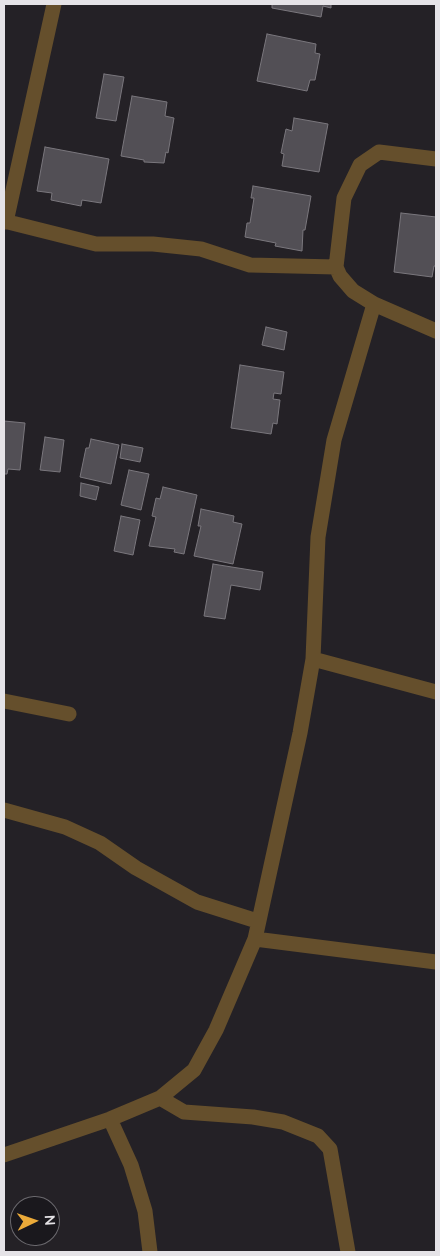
<!DOCTYPE html>
<html>
<head>
<meta charset="utf-8">
<style>
	body { margin:0 }
	#map { position:relative; width:440px; height:1256px; overflow:hidden; background:#242126; font-family:"Nunito Sans",sans-serif }
	canvas { display:block }
	.frame { position:absolute; inset:0; border:5px solid #e5e3e7; pointer-events:none }
	.north { position:absolute; left:10px; top:1196px; width:50px; height:50px; box-sizing:border-box; background:#1a181d; border:1px solid #6b696e; border-radius:50%; rotate:87deg; font-size:14px; font-weight:700; line-height:20px; text-align:center; color:#e5e3e7 }
	.north::after { content:''; display:block; margin:auto; width:18px; height:22px; background:#ebaa39; clip-path:polygon(50% 0,100% 100%,50% 72%,0 100%) }
</style>
</head>
<body>
<div id="map">
<canvas width="440" height="1256"></canvas>
<div class="frame"></div>
<div class="north">N</div>
</div>
<script>
const g = document.querySelector('canvas').getContext('2d');
g.lineJoin = 'round';
function fill(path, color) { g.fillStyle = color; g.fill(path, 'evenodd'); }
const poly = rows => new Path2D(rows.map(r => 'M' + r).join(''));
function stroke(path, color, width, dash) { g.strokeStyle = color; g.lineWidth = width; g.lineCap = dash ? 'butt' : 'round'; g.setLineDash(dash || []); g.stroke(path); }
const building = poly([
	[272,4,331,4,331,8,323,6,321,17,272,8,272,4],
	[267,34,316,44,315,53,320,54,315,80,310,80,307,91,257,81,267,34],
	[104,74,124,77,116,121,96,118,104,74],
	[132,96,167,102,165,116,174,118,168,153,166,152,164,163,144,162,144,160,121,156,132,96],
	[294,118,328,124,319,172,282,166,284,154,281,153,286,129,292,131,294,118],
	[45,147,109,159,101,203,82,200,81,206,51,200,52,193,37,191,45,147],
	[253,186,311,196,305,230,303,230,302,251,275,246,276,243,245,237,247,223,250,223,254,198,251,198,253,186],
	[401,213,436,217,436,266,434,266,432,277,394,272,401,213],
	[266,327,287,332,284,350,262,345,266,327],
	[240,365,284,372,281,394,274,393,273,399,280,400,277,424,273,423,271,434,231,428,240,365],
	[4,421,25,423,20,470,8,469,7,474,4,474,4,421],
	[45,437,64,440,60,472,40,470,45,437],
	[91,439,119,445,111,484,80,477,86,448,89,448,91,439],
	[122,444,143,448,140,462,120,458,122,444],
	[129,470,149,474,141,510,121,505,129,470],
	[81,483,99,487,96,500,80,496,81,483],
	[163,487,197,495,184,554,174,552,175,549,149,546,156,517,152,516,156,498,160,499,163,487],
	[201,509,234,516,233,522,242,524,233,564,194,556,201,526,198,526,201,509],
	[121,516,140,520,133,555,114,551,121,516],
	[213,564,263,572,260,590,231,585,225,619,204,616,213,564]
]);
fill(building, '#524f55');
stroke(building, '#7a777d', 1);
stroke(poly([
	[436,159,379,152,360,165,344,198,336,267,340,276,353,291,374,304,436,331],
	[4,221,96,244,153,244,201,249,250,265,336,267],
	[6,222,54,4],
	[313,659,436,692],
	[4,701,69,714],
	[4,810,65,827,100,843,136,868,197,902,257,921],
	[255,939,300,733,313,659,318,537,334,440,374,304],
	[160,1098,184,1112,253,1117,283,1122,318,1136,330,1149,348,1252],
	[110,1119,131,1165,145,1211,150,1252],
	[4,1155,110,1119,160,1098,194,1070,216,1030,255,939,436,962]
]), '#654f2c', 15);
</script>
</body>
</html>
